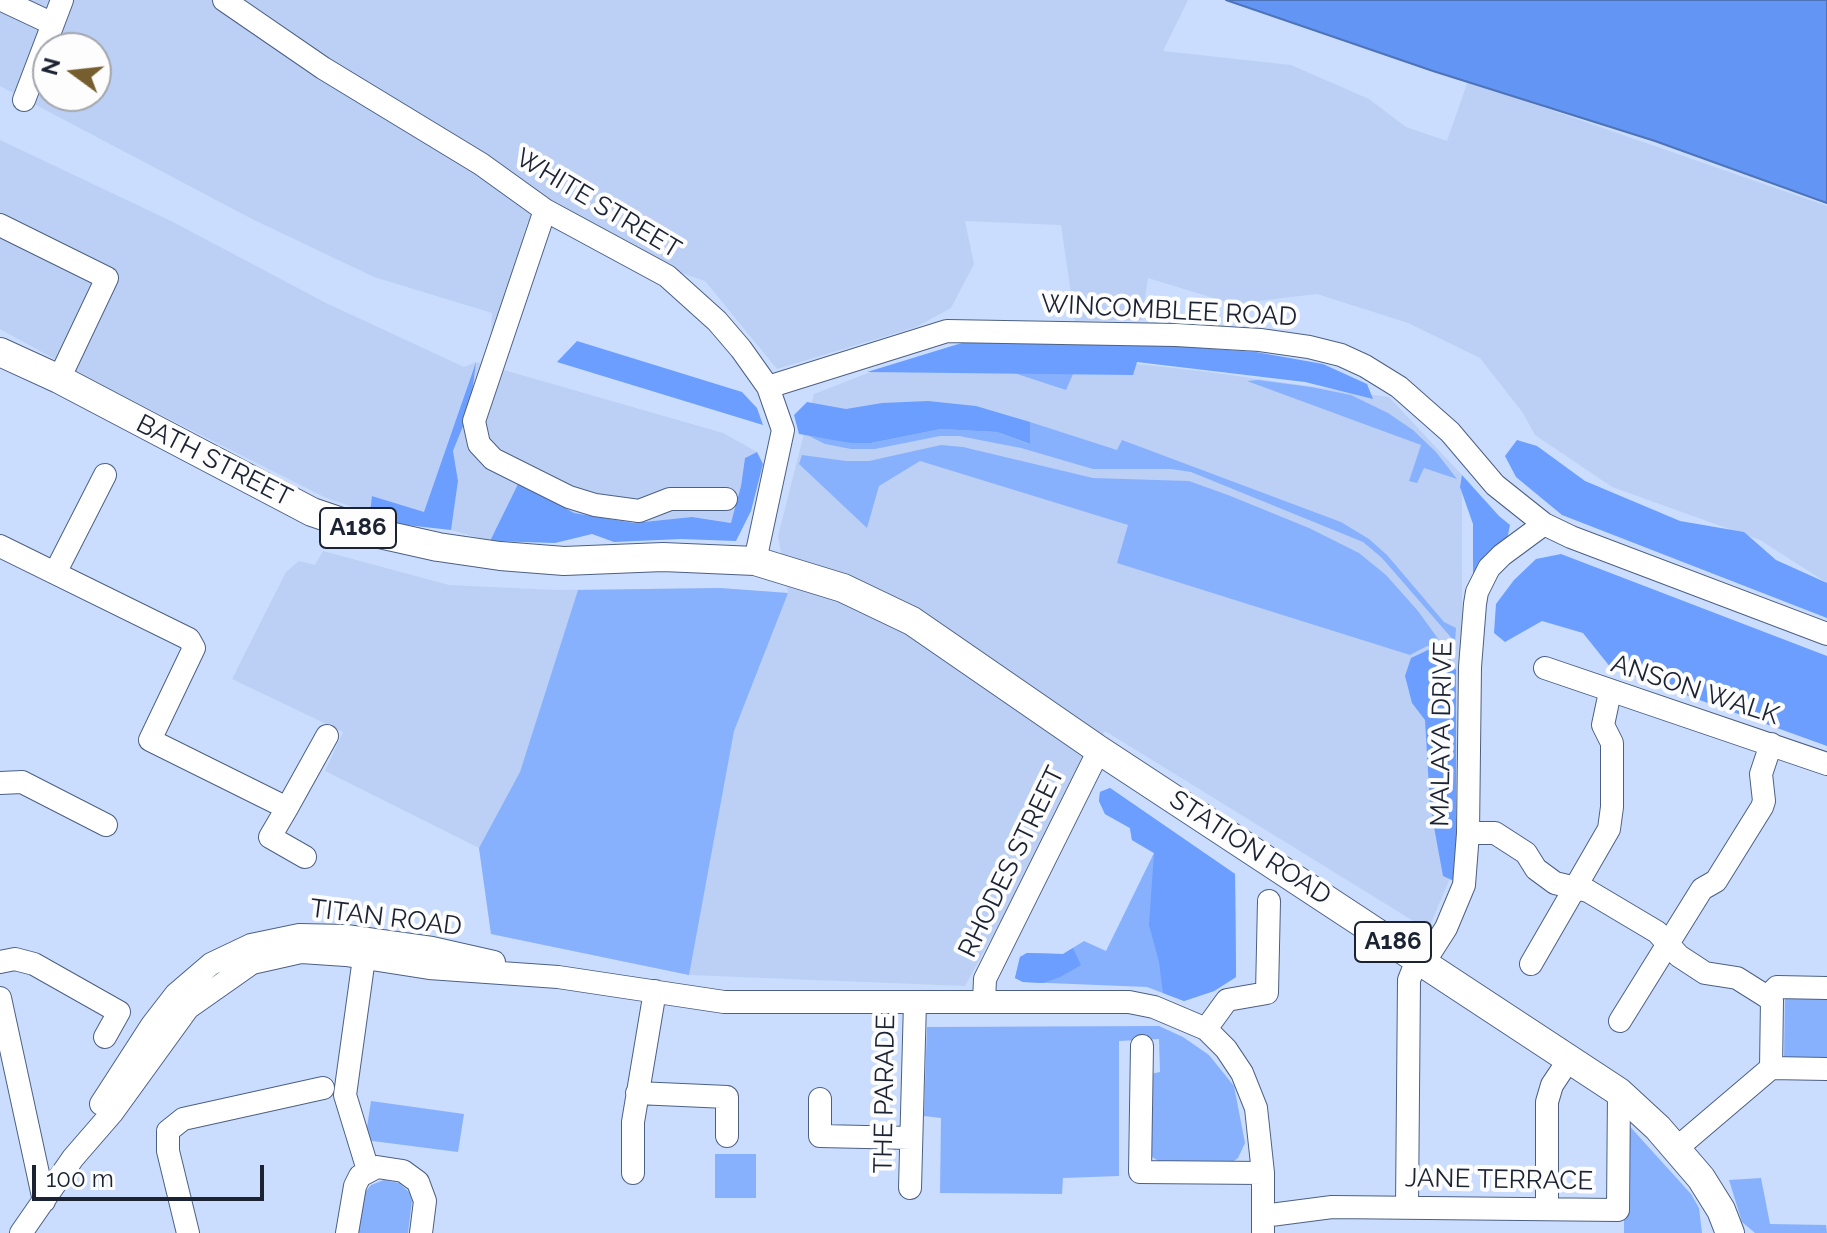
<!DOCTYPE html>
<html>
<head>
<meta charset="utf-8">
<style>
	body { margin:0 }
	#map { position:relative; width:1827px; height:1233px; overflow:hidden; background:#caddfe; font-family:Raleway,sans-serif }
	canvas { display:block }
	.north { position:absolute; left:32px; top:32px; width:80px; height:80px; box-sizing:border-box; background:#fdfdfd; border:2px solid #a3a6ac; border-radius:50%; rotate:285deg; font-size:22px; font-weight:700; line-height:32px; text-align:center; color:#1b2332 }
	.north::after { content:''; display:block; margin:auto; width:28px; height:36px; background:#775e2f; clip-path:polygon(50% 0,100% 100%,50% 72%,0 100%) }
	.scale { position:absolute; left:32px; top:1165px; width:232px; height:36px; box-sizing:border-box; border:4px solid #1b2332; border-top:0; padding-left:10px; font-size:24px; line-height:28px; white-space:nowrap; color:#1b2332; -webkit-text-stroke:6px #fdfdfd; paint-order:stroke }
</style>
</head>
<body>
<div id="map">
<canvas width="1827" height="1233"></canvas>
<div class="north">N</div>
<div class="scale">100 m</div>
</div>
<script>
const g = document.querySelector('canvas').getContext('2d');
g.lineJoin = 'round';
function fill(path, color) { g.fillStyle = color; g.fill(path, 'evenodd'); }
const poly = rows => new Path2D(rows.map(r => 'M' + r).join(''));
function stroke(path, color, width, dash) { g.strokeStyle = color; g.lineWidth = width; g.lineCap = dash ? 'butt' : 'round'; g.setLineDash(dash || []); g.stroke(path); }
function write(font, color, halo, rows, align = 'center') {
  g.font = font + ' Raleway,sans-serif'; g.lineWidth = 8; g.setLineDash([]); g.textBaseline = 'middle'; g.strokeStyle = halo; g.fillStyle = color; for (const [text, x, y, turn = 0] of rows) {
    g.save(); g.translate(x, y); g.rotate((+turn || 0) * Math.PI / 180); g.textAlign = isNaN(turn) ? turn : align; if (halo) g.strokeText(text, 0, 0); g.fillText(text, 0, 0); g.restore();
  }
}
fill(poly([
	[0,0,1188,0,1163,51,1291,65,1369,99,1406,127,1447,141,1468,81,1827,206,1827,583,1760,540,1612,487,1535,435,1523,413,1480,358,1408,323,1317,294,1233,304,1148,278,1142,320,1075,321,1061,225,965,221,974,264,951,308,916,327,777,369,705,281,528,221,491,339,492,313,374,277,252,219,0,86],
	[48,48,96,48,96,96,48,96],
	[0,140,171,221,326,303,464,367,476,362,723,433,757,452,745,458,741,486,732,523,692,517,634,523,574,513,519,482,490,541,451,530,458,481,453,452,470,409,474,367,424,513,373,496,370,513,324,497,96,382,0,329],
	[1071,357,1201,371,1389,397,1462,475,1462,612,1454,869,1428,930,1105,731,965,986,689,975,491,934,479,848,325,771,343,732,232,679,286,572,299,561,315,565,323,551,449,585,556,590,720,588,788,593,778,536,814,394,881,368]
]), '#bcd0f6');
fill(poly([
	[1014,373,1073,374,1066,390],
	[1258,380,1311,387,1351,395,1388,413,1413,430,1436,452,1457,479,1424,468,1417,483,1409,481,1421,445,1247,381],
	[1030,422,1117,450,1122,440,1341,522,1369,539,1387,555,1444,622,1456,628,1455,642,1382,558,1363,542,1191,472,1171,469,1093,469,1021,448,959,436,940,436,875,449,851,449,825,444,809,436,871,443,941,429,997,432,1029,444],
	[941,445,963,447,1093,478,1189,481,1228,495,1309,528,1359,553,1386,575,1418,611,1444,647,1427,646,1410,655,1117,563,1128,525,920,461,879,486,867,528,799,464,802,455,846,461,869,461],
	[720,588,788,593,734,731,689,975,491,934,479,848,520,772,578,590],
	[1110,788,1235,874,1236,977,1214,991,1184,1001,1147,987,1023,982,1015,978,1020,957,1027,953,1063,954,1084,941,1106,951,1154,853,1132,840,1130,828,1105,814,1099,801,1100,792],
	[1785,995,1827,997,1827,1060,1784,1058],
	[1159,1026,1183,1037,1209,1055,1234,1086,1245,1143,1238,1158,1227,1166,1160,1162,1152,1157,1148,1150,1150,1074,1160,1072,1159,1039,1119,1041,1119,1176,1063,1178,1062,1194,940,1193,941,1118,924,1116,927,1027],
	[371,1101,464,1114,458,1152,365,1140],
	[1624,1120,1691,1194,1699,1208,1702,1233,1624,1233],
	[715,1154,756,1154,756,1198,715,1198],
	[1761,1178,1770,1224,1826,1225,1827,1233,1755,1233,1742,1222,1729,1180],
	[384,1180,399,1183,409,1192,412,1201,408,1233,357,1233,363,1195,371,1185]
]), '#88b1fd');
fill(poly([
	[1062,338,1256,352,1323,364,1367,384,1373,399,1305,382,1137,362,1133,375,867,372,965,342],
	[577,341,742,392,757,408,763,425,557,362],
	[476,362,470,409,453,451,458,481,451,530,397,524,370,513,372,496,424,512],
	[928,401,976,406,1030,422,1030,444,997,432,941,429,871,443,851,443,799,434,794,415,807,402,846,409,882,403],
	[1517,440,1537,446,1585,481,1680,521,1744,532,1776,560,1827,583,1827,618,1562,515,1516,477,1505,456],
	[757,452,763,464,751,511,736,541,681,539,614,542,592,534,555,543,490,541,519,482,574,513,634,523,692,517,731,523,741,486,745,458],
	[1462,475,1499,516,1510,525,1507,540,1473,580,1473,524,1460,487],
	[1561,554,1827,656,1827,746,1611,668,1583,633,1542,621,1505,642,1494,633,1496,604,1514,580,1536,559],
	[1430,649,1445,650,1456,670,1456,882,1443,876,1430,805,1425,720,1412,703,1405,676,1411,658],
	[1110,788,1235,874,1236,977,1214,991,1184,1001,1163,993,1159,962,1149,925,1154,853,1132,840,1130,828,1105,814,1099,801,1100,792],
	[1073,948,1081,965,1060,977,1043,983,1023,982,1015,978,1020,957,1027,953,1063,954]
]), '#6b9efe');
const water = poly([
	[1226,0,1827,0,1827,203,1655,141,1433,71,1226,0]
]);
fill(water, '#6395f5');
stroke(water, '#4d73ba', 2);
const minor = poly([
	[2,0,53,24],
	[224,0,323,68,481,164,545,210,667,276,717,321,741,349,768,387,783,430,755,561],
	[24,100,62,0],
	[545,210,474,421,479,444,493,459,569,497,595,505,639,511,670,499,726,499],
	[0,225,107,278,59,379],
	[768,387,947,331,1176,335,1260,340,1309,347,1341,355,1365,366,1399,387,1450,432,1495,485,1544,524,1571,537,1827,634],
	[0,546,189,639,194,648,150,740,287,808,327,736],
	[55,573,105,475],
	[1545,668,1827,764],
	[0,783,22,782,106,825],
	[287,808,270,837,305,857],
	[1468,833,1495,833,1526,853,1536,869,1555,883,1588,891,1657,932,1679,956,1705,973,1737,978,1772,1000,1771,1068],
	[364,958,345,1095,368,1170],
	[0,962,15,959,34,964,119,1012,105,1037],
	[1531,964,1609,829,1612,807,1612,743,1603,725,1610,692],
	[1767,997,1777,987,1827,988],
	[0,998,44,1201],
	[984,1002,985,979,1099,750],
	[1620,1021,1702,889,1716,881,1762,807,1764,801,1761,774,1771,744],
	[1206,1029,1227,1000,1267,993,1269,901],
	[1142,1046,1140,1172,1263,1173],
	[1771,1068,1827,1069],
	[637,1093,727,1097,727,1136],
	[820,1099,820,1136,911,1138],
	[101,1104,152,1025,176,994,211,964,251,945,299,935,346,936,432,948,494,962],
	[1677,1148,1771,1068],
	[633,1173,633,1122,655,991],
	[910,1188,915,1002],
	[1407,1207,1409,980,1413,970,1430,953,1446,928,1464,885,1468,833,1470,667,1475,604,1477,592,1489,568,1502,555,1544,524],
	[1547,1209,1547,1102,1552,1085,1570,1058],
	[1263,1216,1332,1207,1618,1210,1619,1092],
	[21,1233,73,1158,112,1113,188,1008,252,963,301,952,346,955,429,968,558,977,724,1002,1129,1002,1154,1007,1206,1029,1226,1049,1242,1073,1256,1108,1263,1173,1263,1233],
	[188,1233,168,1151,168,1131,183,1119,323,1088],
	[347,1233,355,1186,360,1176,377,1167,403,1171,418,1182,425,1201,421,1233]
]);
const major = poly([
	[0,352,59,379,312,512,371,532,438,547,500,556,564,561,663,557,755,561,843,588,912,621,1099,750,1619,1092,1658,1128,1701,1178,1721,1210,1730,1233]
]);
stroke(minor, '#4d6084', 24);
stroke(major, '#4d6084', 30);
stroke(minor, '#fff', 22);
stroke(major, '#fff', 28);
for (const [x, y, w] of [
	[358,528,76],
	[1393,942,76]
]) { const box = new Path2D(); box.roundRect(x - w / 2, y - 20, w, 40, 6); g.fillStyle = '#fdfdfd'; g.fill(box); stroke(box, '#1b2332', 2); }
write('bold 24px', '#1b2332', null, [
	["A186",358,528],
	["A186",1393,942]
]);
write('26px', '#1b2332', '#fdfdfd', [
	["WHITE STREET",598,204,31],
	["WINCOMBLEE ROAD",1169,311,3],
	["BATH STREET",214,461,27],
	["ANSON WALK",1695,690,18],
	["MALAYA DRIVE",1442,734,-89],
	["STATION ROAD",1250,848,33],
	["RHODES STREET",1012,862,-64],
	["TITAN ROAD",386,918,7],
	["THE PARADE",885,1094,-89],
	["JANE TERRACE",1499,1180,1]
]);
</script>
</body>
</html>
